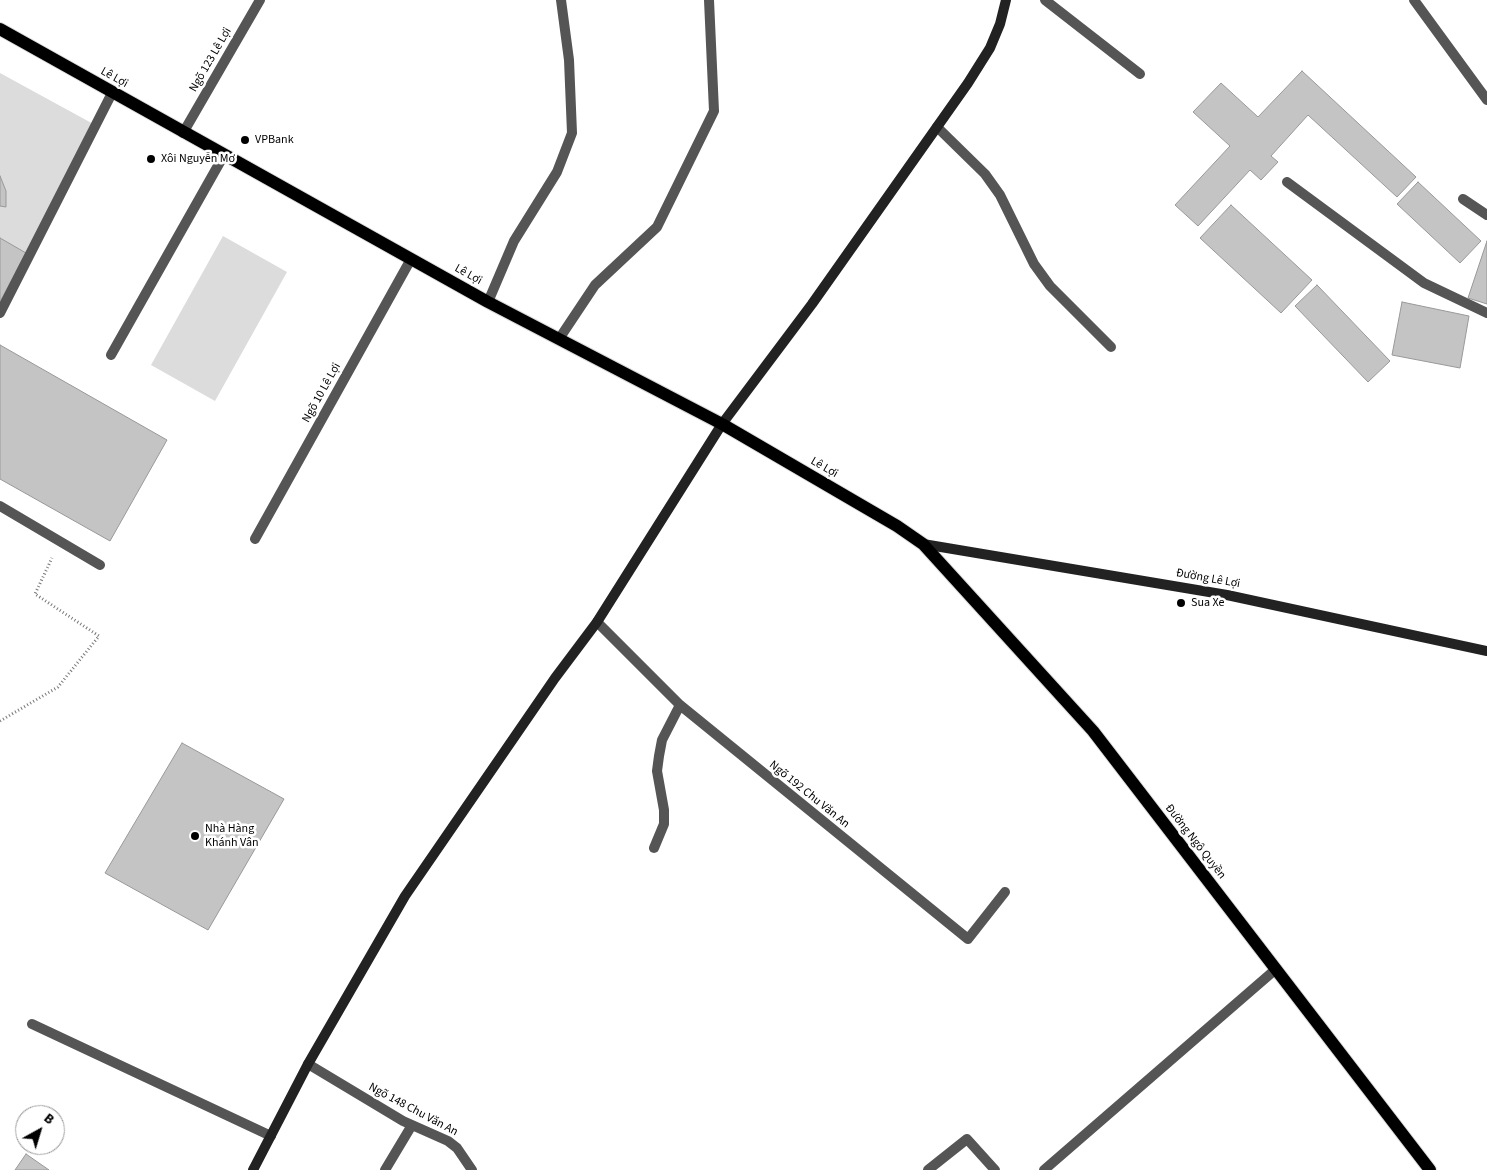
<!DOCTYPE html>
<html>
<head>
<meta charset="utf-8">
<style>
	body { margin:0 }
	#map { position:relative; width:1487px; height:1170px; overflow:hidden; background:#fff; font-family:"Source Sans 3",sans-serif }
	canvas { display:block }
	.north { position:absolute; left:15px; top:1105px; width:50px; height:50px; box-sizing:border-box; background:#fff; border:1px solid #999; border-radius:50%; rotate:39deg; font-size:14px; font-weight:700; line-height:20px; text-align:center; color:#000 }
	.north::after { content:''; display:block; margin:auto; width:18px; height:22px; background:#000; clip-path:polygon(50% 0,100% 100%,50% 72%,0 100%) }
</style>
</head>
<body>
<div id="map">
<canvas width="1487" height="1170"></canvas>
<div class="north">B</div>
</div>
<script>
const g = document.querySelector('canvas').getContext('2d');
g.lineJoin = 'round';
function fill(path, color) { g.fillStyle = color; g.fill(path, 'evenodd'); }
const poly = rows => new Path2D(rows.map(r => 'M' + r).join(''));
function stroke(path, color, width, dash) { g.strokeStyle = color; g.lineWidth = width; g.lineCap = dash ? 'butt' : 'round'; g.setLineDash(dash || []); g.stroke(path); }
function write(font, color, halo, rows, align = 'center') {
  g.font = font + ' "Source Sans 3",sans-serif'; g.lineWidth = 5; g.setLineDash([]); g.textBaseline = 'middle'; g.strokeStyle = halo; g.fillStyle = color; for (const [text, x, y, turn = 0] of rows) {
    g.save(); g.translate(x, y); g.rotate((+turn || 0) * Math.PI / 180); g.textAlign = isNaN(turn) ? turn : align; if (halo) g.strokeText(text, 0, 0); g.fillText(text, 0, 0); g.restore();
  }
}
fill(poly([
	[0,73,97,126,0,314],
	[223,236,287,272,215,401,151,365]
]), '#dcdcdc');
const building = poly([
	[1302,71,1416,177,1397,197,1308,115,1271,156,1278,162,1261,180,1250,170,1198,226,1175,205,1230,146,1193,112,1221,83,1258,117,1302,71],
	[0,176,6,191,6,207,0,206,0,176],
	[1418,182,1481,241,1460,263,1397,204,1418,182],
	[1231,205,1312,280,1281,313,1200,238,1231,205],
	[0,238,26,253,0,302,0,238],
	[1487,241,1487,304,1468,298,1487,241],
	[1317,285,1390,361,1368,382,1295,306,1317,285],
	[1402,302,1469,316,1460,368,1392,355,1402,302],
	[0,345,167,440,110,541,0,479,0,345],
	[182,743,284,799,208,930,105,873,182,743],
	[26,1154,49,1170,15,1170,26,1154]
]);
fill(building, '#c4c4c4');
stroke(building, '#999', 1);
const primary = poly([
	[0,29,488,302,722,424,897,526,923,544,1093,731,1430,1170]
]);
stroke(primary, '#dbdbdb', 14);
stroke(poly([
	[0,721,58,687,99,636,35,594,52,558]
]), '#777', 3, [1, 2.5]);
stroke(poly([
	[1287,182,1424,283,1487,313],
	[1463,199,1487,215],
	[0,313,112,93],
	[559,339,595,285,657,227,714,111,709,0],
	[111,355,224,155],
	[0,506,100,565],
	[255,539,411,259],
	[308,1064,403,1121,448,1141,457,1148,472,1170],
	[385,1170,412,1125]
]), '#555', 10);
stroke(poly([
	[1045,0,1140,74],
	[1414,0,1487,100],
	[937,127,985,174,1000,195,1034,264,1050,286,1111,347],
	[183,133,260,0],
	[488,302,514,241,557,172,572,133,569,60,561,0],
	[597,622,680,705,968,939,1005,892],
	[654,848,664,824,664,810,657,771,659,756,662,740,680,705],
	[32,1024,271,1136],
	[928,1170,967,1139,995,1170],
	[1044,1170,1276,969]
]), '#555', 10);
stroke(poly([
	[923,544,1227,595,1487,651],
	[253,1170,308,1064,405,896,555,678,597,622,722,424,812,304,968,83,990,48,1000,24,1006,0]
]), '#222', 10);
stroke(primary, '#000', 12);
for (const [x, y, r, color] of [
	[245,140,5,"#000"],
	[151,159,5,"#000"],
	[1181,603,5,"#000"],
	[195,836,5,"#000"]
]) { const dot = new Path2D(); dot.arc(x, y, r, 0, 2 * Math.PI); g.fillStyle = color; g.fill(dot); stroke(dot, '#fff', 2); }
write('12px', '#000', '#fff', [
	["Ngõ 123 Lê Lợi",211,60,-60],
	["Lê Lợi",114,78,29],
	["Lê Lợi",468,275,29],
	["Ngõ 10 Lê Lợi",322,393,-61],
	["Lê Lợi",824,468,30],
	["Đường Lê Lợi",1208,579,10],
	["Ngõ 192 Chu Văn An",809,795,39],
	["Đường Ngô Quyền",1195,842,52],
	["Ngõ 148 Chu Văn An",413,1110,28]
]);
write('12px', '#000', '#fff', [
	["VPBank",255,140],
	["Xôi Nguyễn Mơ",161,159],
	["Sua Xe",1191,603],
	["Nhà Hàng",205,829],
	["Khánh Vân",205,843]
], 'left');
</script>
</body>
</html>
